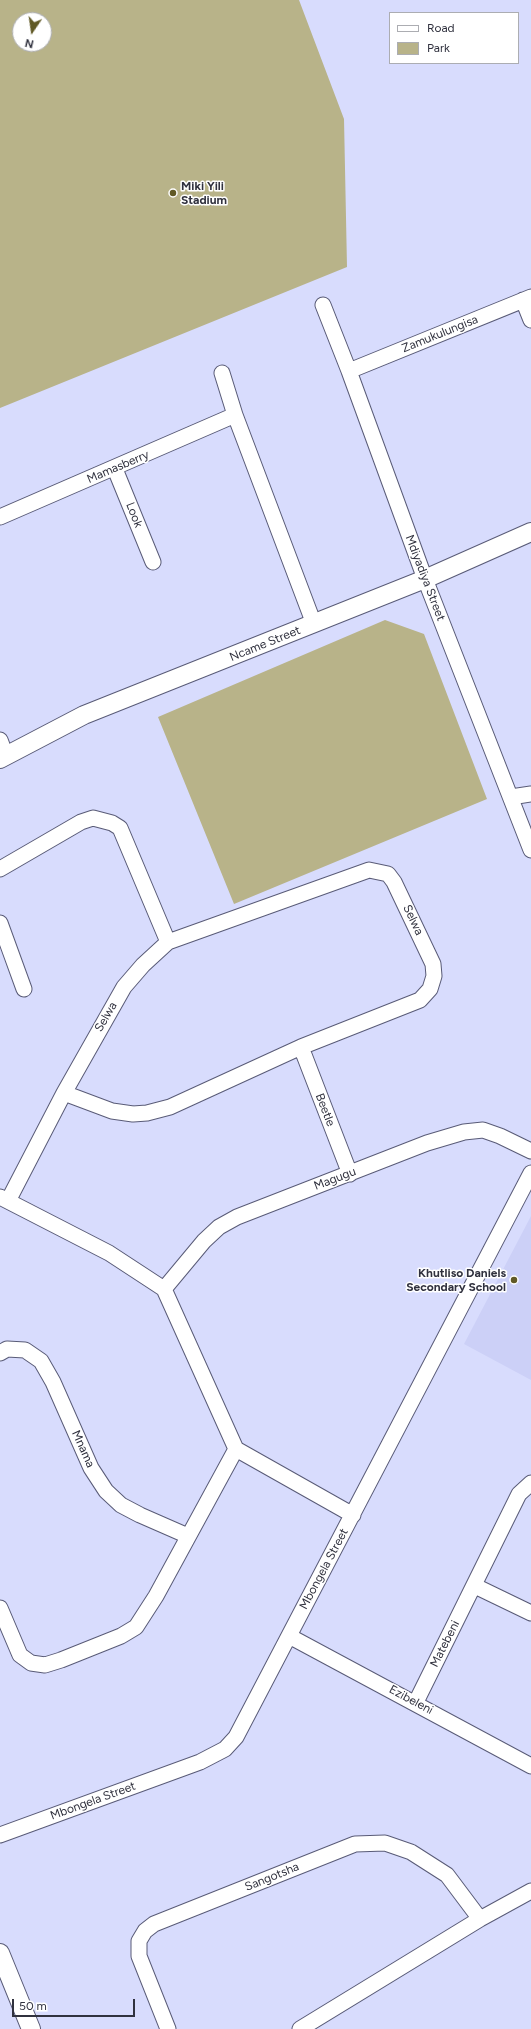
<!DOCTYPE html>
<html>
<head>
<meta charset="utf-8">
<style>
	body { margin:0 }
	#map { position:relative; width:531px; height:2029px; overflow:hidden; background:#d8dcfd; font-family:Figtree,sans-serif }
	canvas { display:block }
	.legend { position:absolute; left:389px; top:12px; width:130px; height:52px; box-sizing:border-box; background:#fff; border:1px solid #acadb2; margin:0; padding:5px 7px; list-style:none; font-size:12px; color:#30313e }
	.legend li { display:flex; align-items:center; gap:8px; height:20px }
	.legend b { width:20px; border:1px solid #acadb2 }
	.north { position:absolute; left:12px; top:12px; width:40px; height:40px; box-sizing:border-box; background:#fff; border:1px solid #acadb2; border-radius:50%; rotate:193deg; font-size:11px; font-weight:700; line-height:16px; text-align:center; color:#30313e }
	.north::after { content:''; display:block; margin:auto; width:14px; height:18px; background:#605925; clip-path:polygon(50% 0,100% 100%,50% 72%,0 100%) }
	.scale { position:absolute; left:12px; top:1999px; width:123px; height:18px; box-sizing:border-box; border:2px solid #30313e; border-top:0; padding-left:5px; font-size:12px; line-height:14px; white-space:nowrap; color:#30313e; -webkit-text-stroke:3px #fff; paint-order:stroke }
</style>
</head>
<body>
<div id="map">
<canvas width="531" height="2029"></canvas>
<ul class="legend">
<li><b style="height:5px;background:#fff"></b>Road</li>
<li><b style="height:11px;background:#b8b389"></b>Park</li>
</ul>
<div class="north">N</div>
<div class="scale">50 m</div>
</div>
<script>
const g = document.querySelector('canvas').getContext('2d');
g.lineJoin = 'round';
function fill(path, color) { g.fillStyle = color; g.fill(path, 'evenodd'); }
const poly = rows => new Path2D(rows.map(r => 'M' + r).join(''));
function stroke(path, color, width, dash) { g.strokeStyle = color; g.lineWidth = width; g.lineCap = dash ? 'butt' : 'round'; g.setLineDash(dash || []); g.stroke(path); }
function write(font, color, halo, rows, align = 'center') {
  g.font = font + ' Figtree,sans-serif'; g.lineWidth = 3; g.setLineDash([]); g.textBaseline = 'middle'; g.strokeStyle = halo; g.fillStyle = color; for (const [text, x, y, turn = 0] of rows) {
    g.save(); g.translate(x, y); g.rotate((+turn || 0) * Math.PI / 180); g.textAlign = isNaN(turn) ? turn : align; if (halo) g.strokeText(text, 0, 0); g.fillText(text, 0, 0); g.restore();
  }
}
fill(poly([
	[531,1216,531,1380,464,1344]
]), '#ccd0f7');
fill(poly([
	[0,0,299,0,344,119,347,267,0,408],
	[20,20,44,20,44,44,20,44],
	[385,620,424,634,487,799,234,904,158,717]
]), '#b8b389');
const minor = poly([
	[523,300,531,320],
	[323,305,349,371,425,579,531,850],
	[349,371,531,297],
	[222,373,235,415,314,624],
	[115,469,153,562],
	[0,517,235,415],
	[0,740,6,756],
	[511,797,531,794],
	[0,869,81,822,93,818,112,823,120,828,168,942],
	[0,923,24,989],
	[301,1047,350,1174],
	[0,1197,109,1253,164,1289,236,1449,353,1515],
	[8,1201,64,1093,124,987,143,965,168,942,369,870,388,874,394,882,433,964,434,976,430,989,420,1000,301,1047,170,1107,147,1113,133,1114,112,1111,64,1093],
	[164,1289,204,1241,219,1227,237,1217,427,1143,464,1132,483,1130,500,1136,531,1151],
	[0,1353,7,1349,25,1350,41,1361,53,1382,91,1468,106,1491,121,1505,140,1515,188,1536],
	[475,1586,531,1613],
	[0,1608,20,1655,31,1663,45,1665,61,1660,121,1636,136,1627,156,1596,236,1449],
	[289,1636,531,1766],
	[416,1702,519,1494,531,1483],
	[0,1835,200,1762,225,1749,236,1737,531,1173],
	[168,2029,139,1956,139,1941,145,1931,154,1924,355,1844,385,1843,411,1852,447,1875,480,1919],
	[300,2029,480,1919,531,1891]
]);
const tertiary = poly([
	[0,759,84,715,425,579,531,532],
	[0,1953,31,2029]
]);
stroke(minor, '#595b77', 17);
stroke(tertiary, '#595b77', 20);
stroke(minor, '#fff', 15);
stroke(tertiary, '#fff', 18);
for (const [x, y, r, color] of [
	[173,193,4,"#605925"],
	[514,1280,4,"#605925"]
]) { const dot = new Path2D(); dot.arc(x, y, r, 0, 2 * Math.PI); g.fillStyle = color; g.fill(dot); stroke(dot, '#fff', 1.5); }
write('bold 12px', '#30313e', '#fff', [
	["Miki Yili",181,186],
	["Stadium",181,200],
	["Khutliso Daniels",506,1273,"right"],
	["Secondary School",506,1287,"right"]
], 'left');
write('12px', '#30313e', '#fff', [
	["Zamukulungisa",440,334,-22],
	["Mamasberry",118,467,-23],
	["Look",134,515,68],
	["Mdiyadiya Street",425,578,69],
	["Ncame Street",265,644,-22],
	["Selwa",413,920,65],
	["Selwa",106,1017,-60],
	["Beetle",325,1110,69],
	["Magugu",335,1179,-21],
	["Mnama",83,1449,66],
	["Mbongela Street",324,1569,-62],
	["Matebeni",445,1644,-63],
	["Ezibeleni",411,1700,28],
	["Mbongela Street",93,1801,-20],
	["Sangotsha",272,1877,-22]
]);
</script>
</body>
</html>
